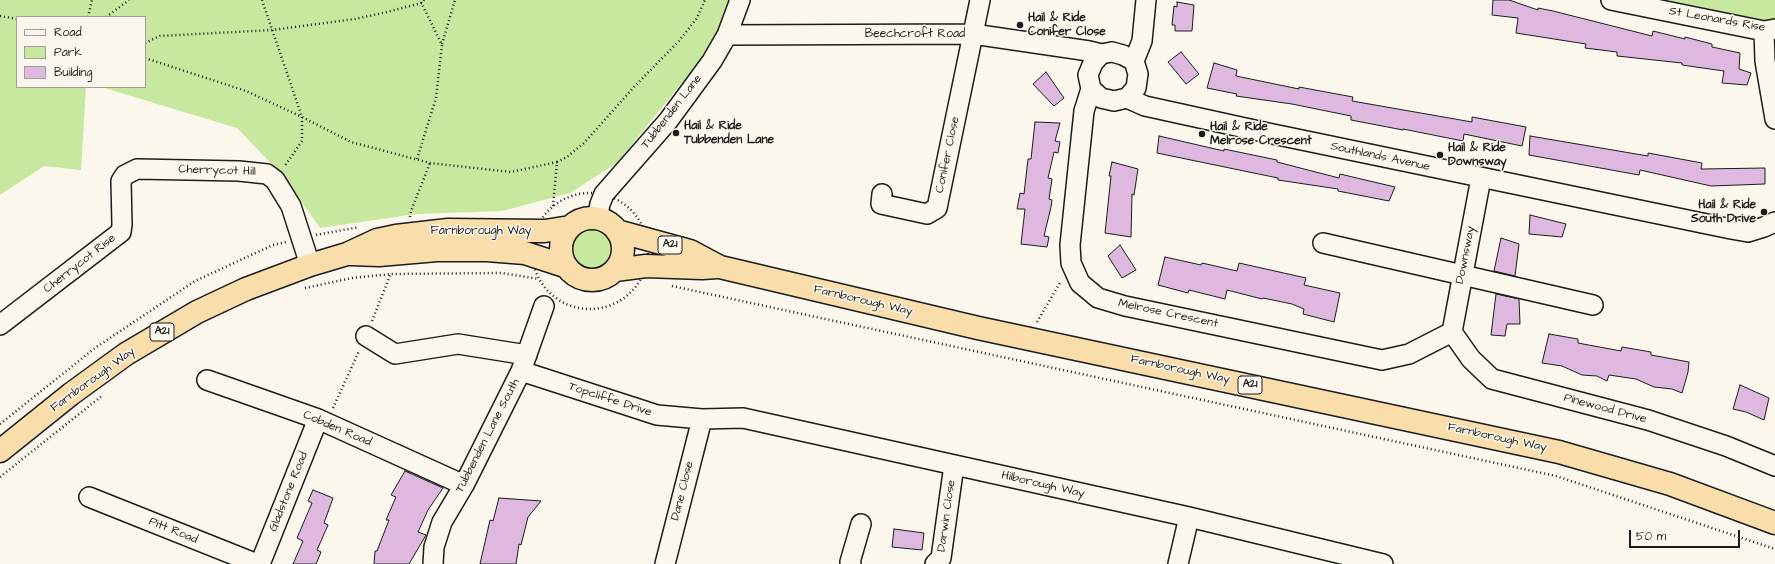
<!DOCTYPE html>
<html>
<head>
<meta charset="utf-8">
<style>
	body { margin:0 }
	#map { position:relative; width:1775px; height:564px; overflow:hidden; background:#fbf7ec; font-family:"Architects Daughter",sans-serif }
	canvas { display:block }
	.legend { position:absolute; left:16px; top:16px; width:130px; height:72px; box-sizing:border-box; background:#fbf7ec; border:1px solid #a29f99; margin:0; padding:5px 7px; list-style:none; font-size:12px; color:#1c1c1c }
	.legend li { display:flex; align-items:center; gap:8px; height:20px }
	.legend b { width:20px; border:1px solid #a29f99 }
	.scale { position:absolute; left:1629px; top:530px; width:111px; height:18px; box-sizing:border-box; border:2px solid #1c1c1c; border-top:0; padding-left:5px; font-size:12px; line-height:14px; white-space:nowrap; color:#1c1c1c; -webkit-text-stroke:3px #fbf7ec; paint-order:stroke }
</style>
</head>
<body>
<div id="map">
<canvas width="1775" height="564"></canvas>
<ul class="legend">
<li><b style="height:5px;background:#fbf7ec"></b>Road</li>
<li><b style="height:11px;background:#c8e8a0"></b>Park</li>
<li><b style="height:11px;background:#dfb8e0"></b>Building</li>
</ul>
<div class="scale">50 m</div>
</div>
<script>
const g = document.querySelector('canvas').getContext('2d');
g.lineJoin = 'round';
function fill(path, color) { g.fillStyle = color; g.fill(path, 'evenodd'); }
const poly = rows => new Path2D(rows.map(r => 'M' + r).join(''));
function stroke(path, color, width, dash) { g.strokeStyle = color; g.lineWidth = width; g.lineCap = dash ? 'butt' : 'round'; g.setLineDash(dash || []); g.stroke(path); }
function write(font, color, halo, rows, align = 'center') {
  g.font = font + ' "Architects Daughter",sans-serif'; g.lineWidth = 3; g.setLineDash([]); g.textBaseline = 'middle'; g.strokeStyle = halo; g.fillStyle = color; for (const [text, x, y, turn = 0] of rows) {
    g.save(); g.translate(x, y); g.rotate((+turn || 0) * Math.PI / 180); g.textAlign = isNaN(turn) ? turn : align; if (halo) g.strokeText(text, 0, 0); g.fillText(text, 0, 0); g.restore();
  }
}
fill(poly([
	[0,0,734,0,710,48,617,163,570,193,502,211,416,214,320,228,285,178,237,128,101,87,145,87,145,17,17,17,17,87,86,87,81,170,44,166,0,195],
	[1646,0,1775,0,1775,23,1763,25],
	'571 249a21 21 0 1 1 42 0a21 21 0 1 1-42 0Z'
]), '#c8e8a0');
const building = poly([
	[1493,0,1509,0,1538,10,1538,8,1553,11,1652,36,1653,31,1685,39,1685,37,1712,44,1712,47,1740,53,1739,69,1751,73,1747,85,1722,83,1724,71,1682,65,1682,63,1617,56,1617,52,1585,48,1586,44,1516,33,1518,18,1492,15,1493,0],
	[1177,2,1194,5,1192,31,1175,31,1175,25,1172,25,1174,6,1177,7,1177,2],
	[1181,52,1199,74,1186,84,1168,62,1181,52],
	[1214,63,1237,70,1236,76,1299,89,1299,87,1353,97,1352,101,1472,122,1472,117,1526,127,1522,146,1464,134,1463,141,1403,129,1403,130,1351,120,1351,116,1292,104,1236,96,1237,94,1207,88,1214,63],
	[1046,72,1064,98,1054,106,1033,84,1046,72],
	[1035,122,1060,123,1055,141,1060,142,1058,153,1054,152,1048,178,1052,179,1049,199,1052,200,1051,207,1044,236,1049,237,1047,247,1021,244,1025,209,1017,209,1020,193,1024,194,1028,159,1031,159,1035,122],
	[1159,136,1224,151,1224,149,1277,160,1277,162,1339,178,1340,174,1395,187,1389,201,1338,191,1338,189,1278,180,1278,178,1157,153,1159,136],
	[1530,136,1648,156,1648,153,1702,163,1701,169,1765,168,1765,184,1711,186,1640,170,1639,175,1529,155,1530,136],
	[1112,162,1138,169,1134,195,1132,194,1131,237,1105,233,1111,176,1109,176,1112,162],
	[1530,215,1566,224,1562,237,1529,234,1530,215],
	[1501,238,1519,244,1515,276,1494,271,1501,238],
	[1120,245,1136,270,1122,278,1108,256,1120,245],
	[1165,257,1201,265,1202,263,1237,271,1239,263,1306,278,1304,285,1340,293,1334,322,1303,314,1304,309,1292,304,1263,298,1262,299,1227,290,1225,299,1189,290,1188,293,1158,285,1165,257],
	[1496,294,1519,299,1520,324,1507,324,1505,336,1491,335,1496,294],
	[1549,334,1578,339,1578,343,1621,351,1622,347,1651,352,1651,355,1689,362,1688,372,1682,393,1672,389,1654,387,1636,379,1609,375,1607,381,1597,376,1582,375,1562,366,1542,363,1549,334],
	[1740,385,1769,398,1764,420,1746,412,1733,409,1740,385],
	[405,471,443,488,428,510,418,532,426,535,409,564,374,564,375,551,377,551,389,520,386,520,396,497,391,495,405,471],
	[313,490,333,498,324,523,328,525,317,550,321,552,316,564,293,564,303,541,297,538,312,503,308,501,313,490],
	[499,498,541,501,528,517,521,545,519,544,516,564,480,564,490,520,493,521,499,498],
	[894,529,924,533,922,550,892,547,894,529]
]);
fill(building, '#dfb8e0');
stroke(building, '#1c1c1c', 1);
const minor = poly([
	[1611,0,1764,31,1775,29],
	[1764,31,1765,61,1775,119],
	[727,35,973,34,1089,51,1101,54],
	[1112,52,1123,55,1134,61,1138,74,1136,88,1127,98,1114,101,1101,98,1091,89,1088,75,1093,63,1101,54,1112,52],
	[1134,61,1142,41,1146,0],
	[1091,89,1084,111,1070,245,1071,263,1080,283,1098,298,1125,306,1382,360,1409,354,1452,332],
	[1127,98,1145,106,1268,133,1731,229,1748,232,1764,227,1775,222],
	[882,194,881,204,927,214,937,208,980,0],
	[597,219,600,204,604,194,668,121,712,61,727,35,740,0],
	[1323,243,1593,305],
	[0,325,121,232,122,225,121,181,125,175,137,169,239,171,267,174,275,180,291,206,310,265],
	[1452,332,1471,359,1492,379,1648,420,1726,446,1775,466],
	[1452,332,1481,178],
	[366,336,395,354,458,344,527,355],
	[521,371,657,415,702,419,743,418,1189,517,1383,564],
	[207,380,318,419,464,485],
	[89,497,257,564],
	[260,564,318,419],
	[433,564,434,547,442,522,464,485,521,371,544,306],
	[665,564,702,419],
	[851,564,850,562,861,524],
	[935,564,941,558,954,465],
	[1178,564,1189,517]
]);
const highway = poly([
	'561 249a31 31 0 1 1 62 0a31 31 0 1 1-62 0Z',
	[617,231,690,251,720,267,847,297,978,328,1559,452,1670,484,1775,523],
	[351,254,379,255,437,250,487,250,525,253,565,266],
	[615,270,646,266,702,268,717,267],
	[0,451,71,394,126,354,197,312,246,289,310,265,347,254,377,240,396,236,448,230,545,231,570,227]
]);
stroke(minor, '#1c1c1c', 22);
stroke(highway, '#1c1c1c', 25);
stroke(poly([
	[262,0,302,117,351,142,430,163,511,172,557,162,553,206],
	[0,16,17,19],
	[88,17,92,0],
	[106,17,129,0],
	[145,43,160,36,272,30,355,19,387,12,422,3,424,0],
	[442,44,455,0],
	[145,58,246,91,302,117,302,141,284,167],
	[417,159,436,98,442,45,420,0],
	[557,162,567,157,584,143,634,87,679,41,697,18,705,0],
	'532 251a58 58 0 1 1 116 0a58 58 0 1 1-116 0Z',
	[410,217,411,211,430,163],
	[316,235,359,227],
	[672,286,1556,476,1775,549],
	[305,288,352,278,391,274,502,273,539,279],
	[372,321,391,273],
	[1037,322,1061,281],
	[333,408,359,351],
	[0,424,95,348,195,281,273,245,286,242],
	[0,477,103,395]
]), '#1c1c1c', 2.5, [1, 3]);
stroke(minor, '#fbf7ec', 19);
stroke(highway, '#f9ddab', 22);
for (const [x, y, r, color] of [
	[1020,25,4,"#1c1c1c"],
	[676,133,4,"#1c1c1c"],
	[1202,134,4,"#1c1c1c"],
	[1440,155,4,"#1c1c1c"],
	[1764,212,4,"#1c1c1c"]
]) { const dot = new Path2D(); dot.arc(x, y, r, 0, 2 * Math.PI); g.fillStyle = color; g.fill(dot); stroke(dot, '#fbf7ec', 1.5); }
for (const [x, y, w] of [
	[670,245,24],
	[162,332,24],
	[1250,385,24]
]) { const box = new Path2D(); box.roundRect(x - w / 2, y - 9, w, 18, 3); g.fillStyle = '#fbf7ec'; g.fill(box); stroke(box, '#1c1c1c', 1); }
write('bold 11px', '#1c1c1c', null, [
	["A21",670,245],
	["A21",162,332],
	["A21",1250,385]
]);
write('bold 12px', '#1c1c1c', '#fbf7ec', [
	["Hail & Ride",1028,18],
	["Conifer Close",1028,32],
	["Hail & Ride",684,126],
	["Tubbenden Lane",684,140],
	["Hail & Ride",1210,127],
	["Melrose Crescent",1210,141],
	["Hail & Ride",1448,148],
	["Downsway",1448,162],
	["Hail & Ride",1756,205,"right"],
	["South Drive",1756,219,"right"]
], 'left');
write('12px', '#1c1c1c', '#fbf7ec', [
	["St Leonards Rise",1717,20,10],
	["Beechcroft Road",915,34],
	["Tubbenden Lane",672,112,-52],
	["Conifer Close",948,155,-78],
	["Southlands Avenue",1380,157,12],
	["Cherrycot Hill",217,171,2],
	["Farnborough Way",481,231],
	["Downsway",1466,255,-79],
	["Cherrycot Rise",80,264,-38],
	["Farnborough Way",863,301,13],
	["Melrose Crescent",1168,314,12],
	["Farnborough Way",1180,370,12],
	["Farnborough Way",93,380,-36],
	["Topcliffe Drive",610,400,18],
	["Pinewood Drive",1605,409,15],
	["Cobden Road",337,429,23],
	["Tubbenden Lane South",488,436,-63],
	["Farnborough Way",1497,438,12],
	["Hilborough Way",1043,485,13],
	["Dane Close",683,491,-76],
	["Gladstone Road",289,492,-68],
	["Darwin Close",947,516,-82],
	["Pitt Road",173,531,22]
]);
</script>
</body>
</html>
